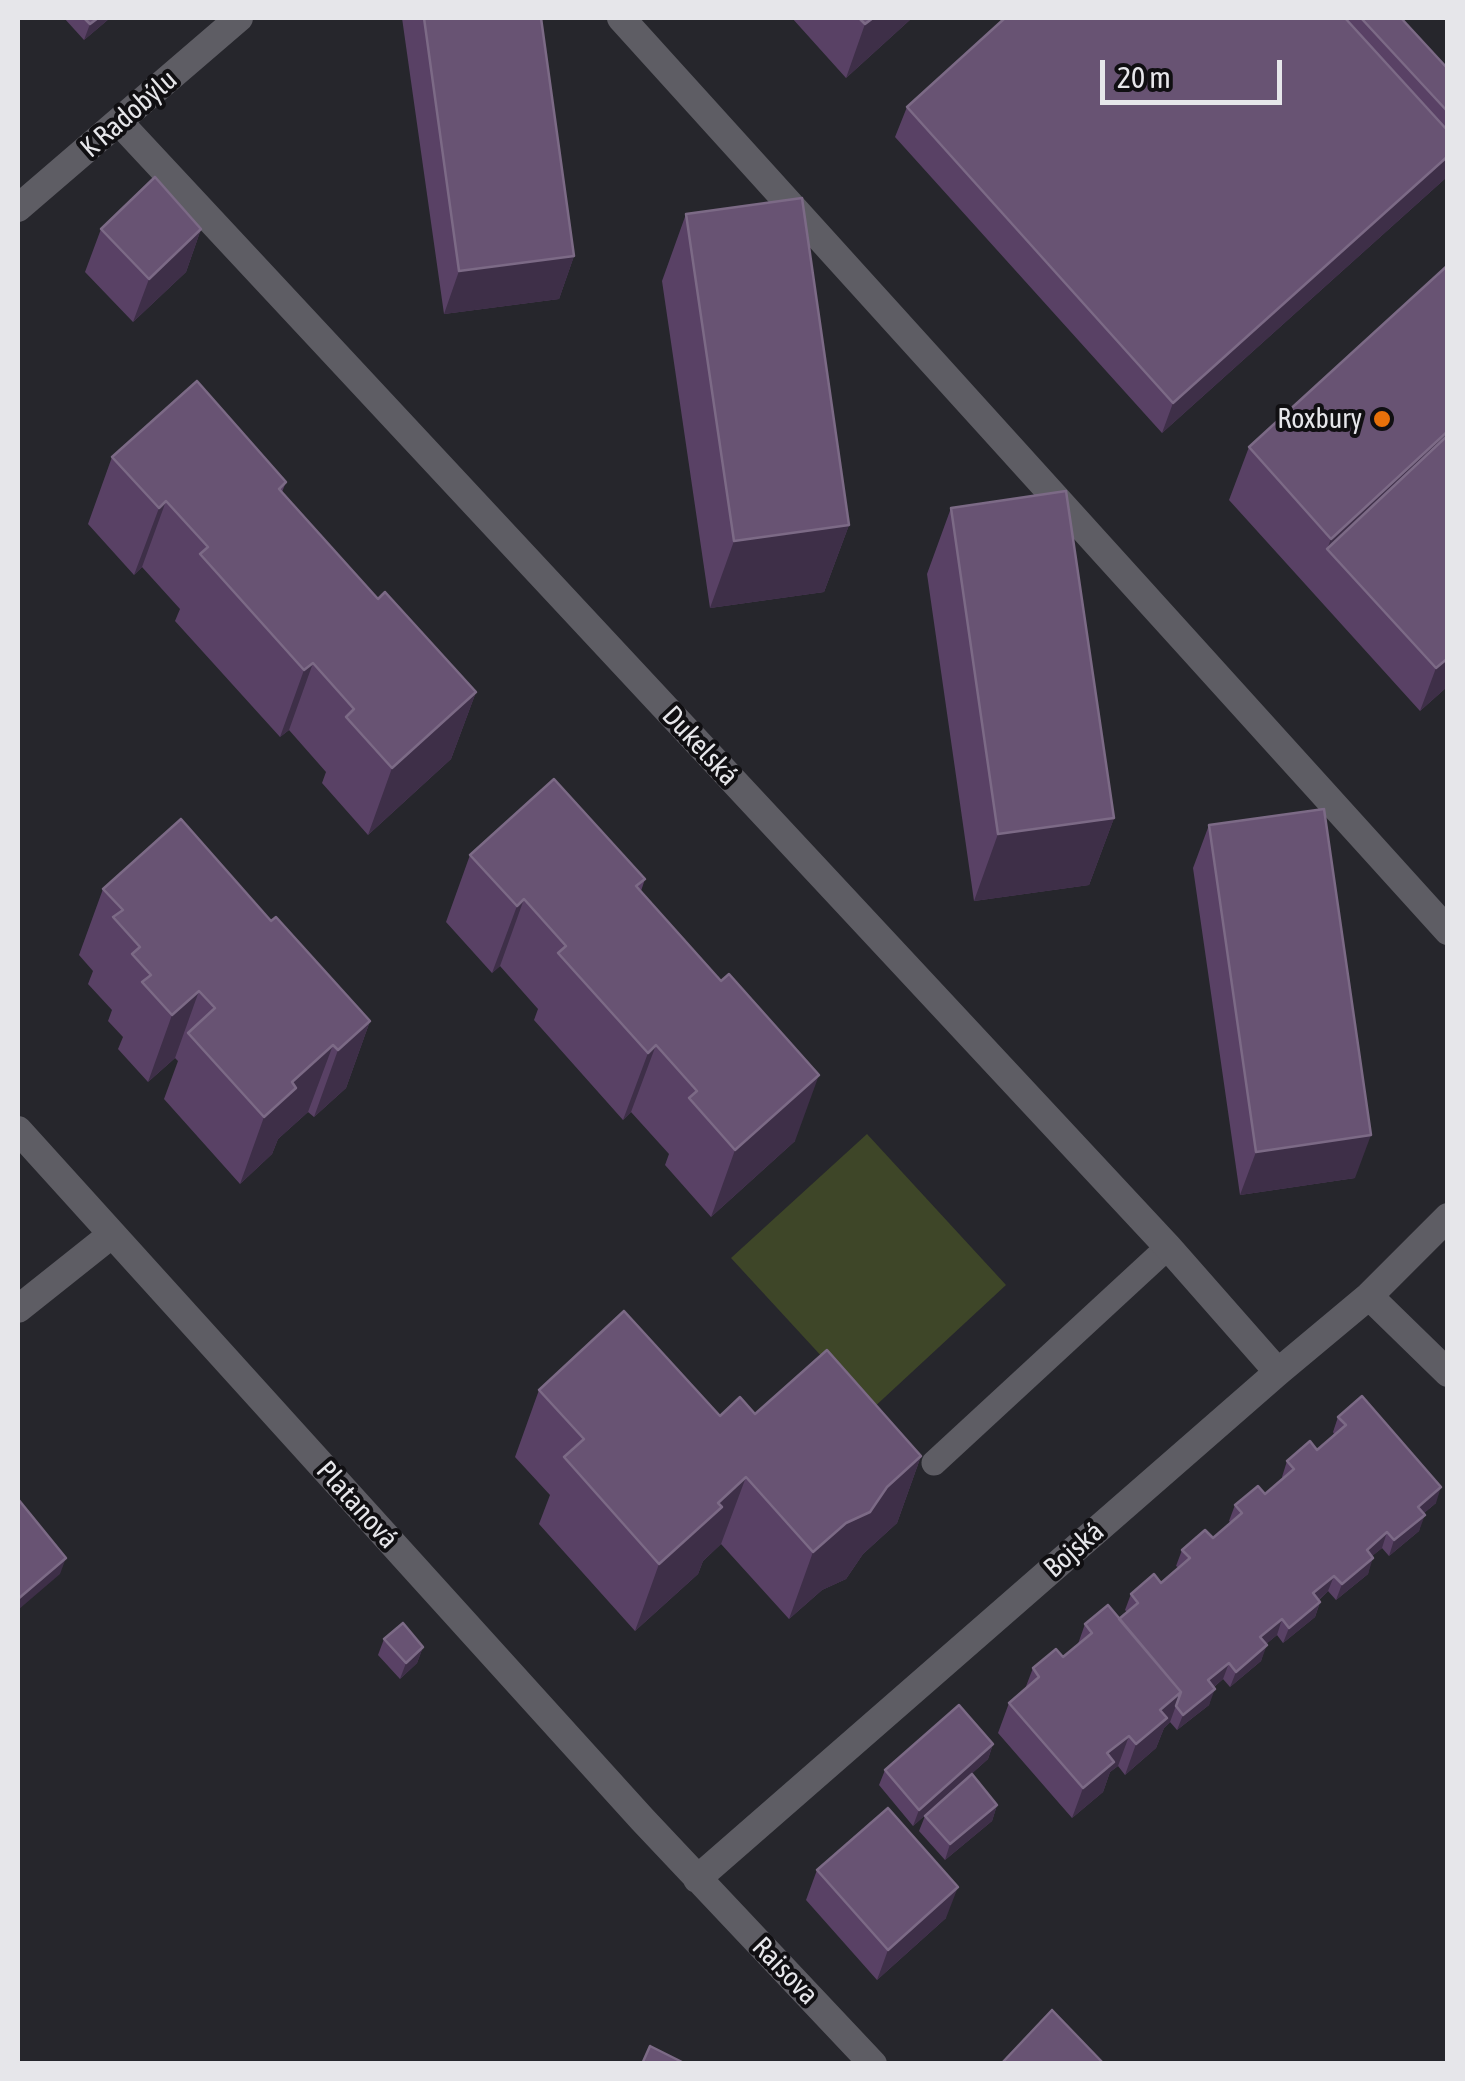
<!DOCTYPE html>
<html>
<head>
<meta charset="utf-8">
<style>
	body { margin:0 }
	#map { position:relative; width:1465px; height:2081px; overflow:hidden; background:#26262c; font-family:"Asap Condensed",sans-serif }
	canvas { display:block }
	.frame { position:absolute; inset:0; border:20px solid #e6e6ea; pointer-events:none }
	.scale { position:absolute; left:1100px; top:60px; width:182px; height:45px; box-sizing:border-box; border:5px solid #e6e6ea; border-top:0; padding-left:12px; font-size:30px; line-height:35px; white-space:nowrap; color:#e6e6ea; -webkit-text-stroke:8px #100f12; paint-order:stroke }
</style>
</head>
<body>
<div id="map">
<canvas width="1465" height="2081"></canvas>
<div class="frame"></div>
<div class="scale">20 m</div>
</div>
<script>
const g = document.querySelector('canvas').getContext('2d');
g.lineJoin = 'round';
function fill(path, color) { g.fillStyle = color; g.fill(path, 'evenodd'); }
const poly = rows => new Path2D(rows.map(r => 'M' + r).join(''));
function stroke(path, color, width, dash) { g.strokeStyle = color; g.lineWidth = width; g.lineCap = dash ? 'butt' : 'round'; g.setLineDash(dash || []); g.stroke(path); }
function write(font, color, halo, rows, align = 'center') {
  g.font = font + ' "Asap Condensed",sans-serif'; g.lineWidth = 8; g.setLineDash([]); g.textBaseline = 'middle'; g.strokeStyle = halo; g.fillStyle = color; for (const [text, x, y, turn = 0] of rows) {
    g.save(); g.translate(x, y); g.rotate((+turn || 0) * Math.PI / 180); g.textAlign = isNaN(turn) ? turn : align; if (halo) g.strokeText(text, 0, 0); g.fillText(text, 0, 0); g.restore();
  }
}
fill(poly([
	[867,1134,1006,1285,871,1410,731,1258]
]), '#3e4628');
stroke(poly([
	[934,1463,1168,1247]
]), '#5e5d64', 25);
stroke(poly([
	[621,18,1448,931],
	[120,123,1168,1247,1278,1372],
	[18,208,239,18],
	[18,1130,642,1819,873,2064],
	[1369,1296,1448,1373],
	[18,1309,111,1235],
	[697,1879,1278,1372,1369,1296,1448,1217]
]), '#5e5d64', 28);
fill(poly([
	[64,18,110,18,84,40],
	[402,18,541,18,574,256,559,299,444,314],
	[792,18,912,18,846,78],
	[1005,18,1401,18,1448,69,1448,176,1162,433,895,137,907,107],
	[686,214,849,525,824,592,710,608,662,281],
	[101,229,201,229,186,272,133,322,85,272],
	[1448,265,1448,686,1420,711,1229,500,1249,447],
	[112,457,286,482,282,492,378,599,476,692,451,759,368,835,322,783,326,772,289,730,280,737,175,621,180,609,142,567,134,575,88,524],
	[951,508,1114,818,1089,885,974,901,927,574],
	[1209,825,1355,1178,1240,1195,1193,868],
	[470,855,645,879,641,891,795,1141,711,1217,665,1165,669,1154,631,1112,623,1120,534,1020,538,1009,500,966,492,973,446,922],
	[103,889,271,921,370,1021,346,1088,314,1117,308,1112,278,1139,272,1154,240,1184,164,1099,178,1061,175,1058,148,1082,118,1049,123,1037,108,1021,112,1010,88,984,93,971,79,955],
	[539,1390,720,1416,755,1414,921,1456,897,1523,863,1554,846,1579,822,1590,789,1619,721,1544,703,1561,698,1574,635,1631,539,1524,550,1495,515,1457],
	[1338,1417,1436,1503,1424,1513,1419,1531,1389,1556,1382,1548,1372,1556,1368,1574,1336,1600,1328,1591,1319,1600,1320,1602,1315,1617,1283,1643,1277,1635,1266,1644,1261,1661,1230,1687,1223,1679,1214,1687,1209,1705,1177,1730,1170,1722,1164,1728,1156,1748,1125,1775,1118,1766,1110,1772,1103,1792,1072,1818,998,1733,1009,1703,1025,1689,1033,1668,1063,1657,1078,1644,1085,1624,1119,1619,1127,1612,1125,1610,1131,1594,1161,1583,1179,1568,1176,1566,1182,1550,1213,1538,1231,1523,1229,1521,1235,1505,1265,1494,1283,1478,1282,1477,1287,1461,1317,1450,1334,1434,1333,1432],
	[384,1639,423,1647,417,1663,400,1679,378,1655],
	[993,1744,988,1759,913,1826,879,1785,885,1770],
	[997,1805,992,1821,945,1860,919,1831,925,1816],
	[817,1870,946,1918,877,1980,806,1900]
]), '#594165');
fill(poly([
	[98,18,110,18,84,40,90,24],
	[873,18,912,18,846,78,865,24],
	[1448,156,1448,176,1162,433,1173,403],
	[201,229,186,272,133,322,149,279],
	[574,256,559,299,444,314,459,271],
	[1448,431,1448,466,1327,549,1331,539],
	[166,501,142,567,134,575,159,508],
	[849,525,824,592,710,608,734,541],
	[1448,658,1448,686,1420,711,1436,668],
	[313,663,289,730,280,737,304,670],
	[476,692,451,759,368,835,392,768],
	[1114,818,1089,885,974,901,998,834],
	[524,899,500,966,492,973,517,906],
	[199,991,175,1058,148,1082,172,1015],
	[370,1021,346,1088,314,1117,338,1050],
	[333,1045,308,1112,278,1139,272,1154,240,1184,264,1117,292,1082],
	[656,1045,631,1112,623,1120,648,1053],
	[819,1075,795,1141,711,1217,735,1150],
	[1371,1135,1355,1178,1240,1195,1256,1152],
	[921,1456,897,1523,863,1554,846,1579,822,1590,789,1619,813,1552],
	[746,1477,721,1544,703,1561,698,1574,635,1631,659,1564,718,1503],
	[1441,1487,1436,1503,1412,1523,1418,1507],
	[1425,1515,1419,1531,1389,1556,1394,1540],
	[1387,1532,1382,1548,1361,1565,1367,1550],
	[66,1558,60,1574,18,1610,18,1599],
	[1373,1558,1368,1574,1336,1600,1342,1584],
	[1334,1576,1328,1591,1308,1609,1313,1593],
	[1320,1602,1315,1617,1283,1643,1289,1628],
	[1282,1619,1277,1635,1255,1653,1260,1637],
	[1267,1645,1261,1661,1230,1687,1236,1672],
	[423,1647,417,1663,400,1679,406,1663],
	[1229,1663,1223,1679,1203,1696,1208,1680],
	[1215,1689,1209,1705,1177,1730,1183,1715],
	[1181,1692,1170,1722,1164,1728,1156,1748,1125,1775,1136,1744,1160,1710],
	[1129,1736,1118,1766,1110,1772,1103,1792,1072,1818,1083,1788,1107,1753],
	[993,1744,988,1759,913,1826,919,1810],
	[997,1805,992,1821,945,1860,950,1844],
	[958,1887,946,1918,877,1980,888,1950]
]), '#3e2f48');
const building = poly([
	[84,18,98,18,90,24,84,18],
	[424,18,541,18,574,256,459,271,424,18],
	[859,18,873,18,865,24,859,18],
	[1005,18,1345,18,1448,131,1448,156,1173,403,907,107,1005,18],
	[1361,18,1401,18,1448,69,1448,112,1361,18],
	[155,177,201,229,149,279,101,229,155,177],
	[802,198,849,525,734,541,686,214,802,198],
	[1448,265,1448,431,1331,539,1249,447,1448,265],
	[197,381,286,482,279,489,378,599,385,592,476,692,392,768,346,717,354,709,313,663,304,670,200,554,208,547,166,501,159,508,112,457,197,381],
	[1448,435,1448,658,1436,668,1327,549,1448,435],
	[1066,491,1114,818,998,834,951,508,1066,491],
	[554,779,645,879,636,886,721,981,729,974,819,1075,735,1150,689,1098,697,1091,656,1045,648,1053,558,953,566,946,524,899,517,906,470,855,554,779],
	[1324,809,1371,1135,1256,1152,1209,825,1324,809],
	[181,819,271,921,276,917,370,1021,338,1050,333,1045,292,1082,296,1088,264,1117,188,1033,215,1008,199,991,172,1015,142,982,151,975,132,954,140,947,113,917,123,910,103,889,181,819],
	[624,1311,720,1416,740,1397,755,1414,827,1350,921,1456,887,1487,870,1512,846,1523,813,1552,746,1477,718,1503,722,1507,659,1564,564,1457,584,1439,539,1390,624,1311],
	[1362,1396,1441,1487,1418,1507,1425,1515,1394,1540,1387,1532,1367,1550,1373,1558,1342,1584,1334,1576,1313,1593,1320,1602,1289,1628,1282,1619,1260,1637,1267,1645,1236,1672,1229,1663,1208,1680,1215,1689,1183,1715,1176,1706,1181,1692,1119,1619,1138,1603,1131,1594,1154,1574,1161,1583,1190,1558,1182,1550,1205,1530,1213,1538,1242,1513,1235,1505,1258,1486,1265,1494,1294,1469,1287,1461,1310,1441,1317,1450,1346,1425,1338,1417,1362,1396],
	[18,1499,66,1558,18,1599,18,1499],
	[1108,1605,1181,1692,1160,1710,1167,1718,1136,1744,1129,1736,1107,1753,1114,1762,1083,1788,1009,1703,1039,1677,1033,1668,1056,1649,1063,1657,1092,1633,1085,1624,1108,1605],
	[403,1623,423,1647,406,1663,384,1639,403,1623],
	[959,1705,993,1744,919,1810,885,1770,959,1705],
	[972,1774,997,1805,950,1844,925,1816,972,1774],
	[888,1808,958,1887,888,1950,817,1870,888,1808],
	[1052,2010,1104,2064,1001,2064,1052,2010],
	[650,2046,686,2064,642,2064,650,2046]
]);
fill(building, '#685373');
stroke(building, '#7c6a86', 2.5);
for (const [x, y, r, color] of [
	[1382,419,10,"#e8710a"]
]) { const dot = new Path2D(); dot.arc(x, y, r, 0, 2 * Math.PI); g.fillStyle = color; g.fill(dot); stroke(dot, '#100f12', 4); }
write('28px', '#e6e6ea', '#100f12', [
	["K Radobýlu",129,114,-41],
	["Dukelská",700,746,47],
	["Platanová",357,1505,48],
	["Bojská",1074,1550,-41],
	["Raisova",785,1971,46]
]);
write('28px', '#e6e6ea', '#100f12', [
	["Roxbury",1362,419]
], 'right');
</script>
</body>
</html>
